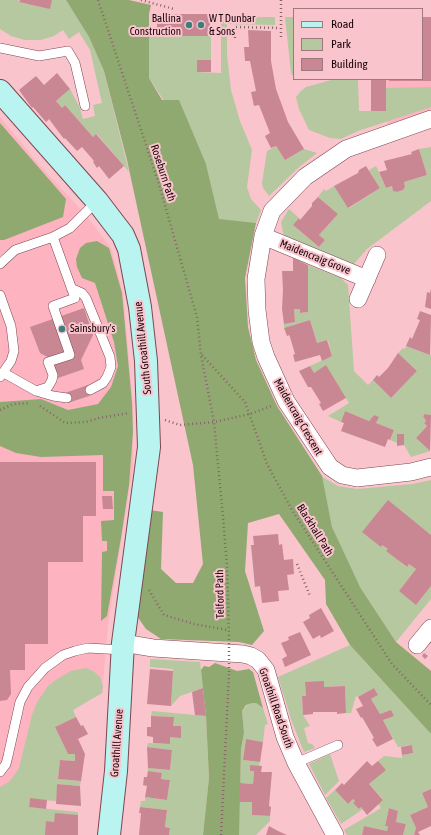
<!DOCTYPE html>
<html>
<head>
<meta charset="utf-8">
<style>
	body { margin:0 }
	#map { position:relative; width:431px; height:835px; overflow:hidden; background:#f9c4cc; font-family:"Asap Condensed",sans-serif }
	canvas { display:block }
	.legend { position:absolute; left:293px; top:8px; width:130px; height:72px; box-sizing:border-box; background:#f9c4cc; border:1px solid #9f777e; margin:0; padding:5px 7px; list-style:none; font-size:12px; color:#180409 }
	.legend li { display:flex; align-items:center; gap:8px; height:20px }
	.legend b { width:20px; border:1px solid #9f777e }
</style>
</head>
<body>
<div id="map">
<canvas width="431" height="835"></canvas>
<ul class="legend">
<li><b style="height:5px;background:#baf4f1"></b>Road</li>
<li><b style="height:11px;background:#b6c8a0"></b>Park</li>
<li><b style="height:11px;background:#c98793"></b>Building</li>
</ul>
</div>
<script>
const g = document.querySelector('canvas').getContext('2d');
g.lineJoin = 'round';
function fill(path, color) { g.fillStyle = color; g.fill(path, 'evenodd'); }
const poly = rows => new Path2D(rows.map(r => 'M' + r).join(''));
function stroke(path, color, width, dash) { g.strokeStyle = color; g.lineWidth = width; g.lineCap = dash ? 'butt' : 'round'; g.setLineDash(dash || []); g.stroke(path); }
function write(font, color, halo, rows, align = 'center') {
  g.font = font + ' "Asap Condensed",sans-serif'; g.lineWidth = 4; g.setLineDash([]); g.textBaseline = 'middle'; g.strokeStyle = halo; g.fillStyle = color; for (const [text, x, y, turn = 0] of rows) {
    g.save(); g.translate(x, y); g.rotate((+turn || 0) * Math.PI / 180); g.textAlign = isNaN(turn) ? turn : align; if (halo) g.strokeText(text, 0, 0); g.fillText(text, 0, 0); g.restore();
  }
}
fill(poly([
	[422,17,431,17,431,119,391,132,387,121,386,79,422,79],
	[0,117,40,166,85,214,111,248,123,293,133,405,133,466,108,624,102,693,50,723,0,813]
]), '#fdb3c0');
fill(poly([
	[0,0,18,0,19,2,26,4,52,0,66,0,89,37,104,71,129,172,97,134,93,137,65,105,62,108,56,101,70,89,80,108,83,119,95,116,93,105,102,103,90,50,79,32,69,39,63,30,54,36,41,40,25,40,11,36,0,29],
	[221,17,275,17,275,25,227,24,227,55,231,90,240,121,252,150,247,187,251,199,261,210,256,223,219,220,206,164,149,78,149,36,208,36,208,28,211,28,211,60,197,60,197,72,221,73],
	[285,17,294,17,294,78,291,73],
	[335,79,358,79,359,111,386,111,386,88,431,87,431,107,358,131,341,139,330,138,309,130,299,109,296,97,301,91,306,87],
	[276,146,285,160,304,149,317,153,298,168,269,196,263,188,262,183,267,151],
	[431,147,431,201,367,249,354,264,287,239,283,233,281,222,289,209,299,218,293,225,319,247,325,240,319,235,338,214,318,197,324,189,326,191,334,186,349,208,380,188,369,170,376,166,386,188,392,186,393,191,397,192,403,190,405,187,404,182,427,175,419,149],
	[308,265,341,278,348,285,354,371,368,385,373,380,391,398,417,371,398,353,403,348,405,349,406,346,430,355,431,354,431,415,425,414,423,416,426,421,424,423,427,426,416,438,430,451,411,457,404,445,404,434,397,434,397,443,390,440,394,430,376,423,378,417,374,415,369,421,345,411,341,422,328,416,349,403,326,366,314,373,310,366,332,356,328,340,317,343,310,320,284,328,284,324,295,322,294,309,300,309,301,313,308,312],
	[321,476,338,486,357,489,412,484,431,480,431,535,388,501,381,546,382,545,388,549,387,551,406,567,409,564,416,569,399,591,417,604,431,586,431,599,396,642,360,587,345,558,332,527],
	[350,645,431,734,431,789,422,793,428,807,410,815,416,828,414,835,403,835,406,824,396,822,398,811,389,808,385,825,388,826,387,831,364,826,362,835,347,835,344,830,381,808,378,804,383,799,369,784,385,770,378,761,384,756,402,758,402,755,413,753,412,745,398,747,383,720,393,716,391,710,380,714,371,699,378,695,374,688,358,697,356,696,351,713,346,713,345,686,324,687,324,682,305,682,306,696,302,697,303,715,310,726,304,728,308,743,312,744,315,748,304,752,292,722,278,677],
	[150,659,200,662,203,688,180,696,171,706,173,669,150,667],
	[86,668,93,671,100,677,103,686,102,693,73,710,76,717,55,727,68,754,75,754,75,761,60,760,58,779,81,781,80,786,58,784,56,801,30,799,29,807,78,812,78,815,54,822,46,835,0,835,0,787,10,781,19,768,32,715,37,702,48,686,57,679,71,671],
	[249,703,256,703,263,708,268,724,265,725,263,742,246,739,243,760,260,762,259,766,251,765,250,771,254,771,253,784,240,783,241,749,244,733,242,711],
	[152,711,206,716,209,778,203,835,169,835,170,828,165,827,167,810,140,807,141,801,145,801,145,797,167,800,170,780,161,779,162,773,148,771,148,768,170,770,172,750,147,747,148,743,170,744,170,737,181,737,181,726,173,726,173,717,151,716],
	[330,754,339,781,325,795,309,764],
	[335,790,348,804,353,799,355,801,353,803,359,809,361,807,363,809,341,824,326,798],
	[239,802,252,802,252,815,270,816,270,821,256,835,239,835]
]), '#b6c8a0');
fill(poly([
	[66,0,129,0,151,5,149,14,149,78,162,100,179,100,206,164,219,219,256,223,245,278,248,327,256,360,277,406,322,476,332,527,360,587,396,642,431,671,431,734,350,645,326,604,325,580,279,514,248,523,245,571,264,631,252,645,239,642,161,639,146,629,137,616,150,510,163,512,161,569,176,583,193,583,203,564,193,465,127,160,104,71,89,37],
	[0,123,66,199,63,217,4,240,0,240],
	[97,241,109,248,122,293,132,403,133,432,129,485,121,538,107,616,101,621,102,552,107,551,107,541,102,541,101,521,114,520,114,491,103,491,103,455,41,457,16,453,0,446,0,402,41,399,68,410,98,404,111,387,118,366,114,342,95,283,82,278,77,267,76,259,80,248,86,243],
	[215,663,237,671,249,669,253,672,263,708,256,703,252,703,246,705,242,711,244,733,241,749,239,835,203,835,209,778,206,716,201,670,204,666,209,667]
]), '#90a971');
fill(poly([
	[20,0,52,0,50,9,19,2],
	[160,14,208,14,208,18,211,18,208,36,160,36,160,28,157,28,157,18,160,18],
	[422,17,431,17,431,81,389,81,389,79,422,79],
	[248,30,271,31,271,61,276,89,288,122,304,149,285,160,276,146,271,148,265,136,270,133,259,105,254,106,251,92,256,91,250,61,245,61,244,47,249,47],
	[197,60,211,60,211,72,197,72],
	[57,73,70,89,56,101,62,108,65,105,93,137,96,134,124,166,109,179,99,166,97,168,93,162,94,161,82,147,77,151,65,138,64,139,49,119,46,122,33,107,32,108,19,90,36,76,44,85],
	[371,79,386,79,386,111,371,111],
	[419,149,427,175,404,182,405,187,403,190,397,192,393,191,392,186,386,188,379,172,387,170,384,161,412,154,411,152],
	[366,166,380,188,348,208,334,186,358,173,359,170],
	[318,197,338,214,319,235,325,240,319,247,293,225,299,218,300,220,312,206,312,203],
	[293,258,308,265,308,312,300,313,300,309,294,309,295,322,284,324,282,309,283,290,282,271,293,271],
	[431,289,431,309,425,307,427,292,430,293],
	[84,308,93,335,81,360,84,369,58,378,54,365,59,363,40,353,30,327],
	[420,311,431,315,430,355,406,346,410,337,412,339,420,320,417,319],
	[310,320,317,343,327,340,332,356,322,361,320,355,295,362,293,355,295,354,290,337,289,335,287,336,284,328],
	[398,353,417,371,391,398,373,380,377,375,379,377,388,368],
	[326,365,346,398,323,411,319,404,321,403,311,387,308,387,299,371,310,366,314,373],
	[88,385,92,395,68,403,65,393],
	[345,411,369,421,374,415,379,417,376,423,394,430,390,440,388,439,385,447,341,431,344,423,341,422],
	[425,414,431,415,430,451,416,438,427,426,424,423,426,421,423,416],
	[397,434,404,434,404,445,397,446],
	[0,462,96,462,96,516,83,516,83,562,48,562,48,644,25,644,25,670,10,670,11,694,7,700,0,701],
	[102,496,112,496,113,509,103,509],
	[388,500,431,535,431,586,416,605,399,591,416,569,409,564,407,567,386,551,388,549,382,545,381,547,362,532],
	[278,534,279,545,282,544,284,560,293,559,294,574,287,575,289,590,278,591,279,601,262,603,260,586,255,587,251,545,254,545,253,536],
	[321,608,334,631,321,638,320,635,313,639,303,622,310,618,309,615],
	[300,632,311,655,285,667,282,659,287,656,281,643,289,640,288,637],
	[424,653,428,656,425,659,422,656],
	[150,669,173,671,171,706,147,704],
	[324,681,324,687,345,686,346,713,337,714,337,712,313,712,313,714,303,715,302,696,306,696,305,682],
	[203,688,206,716,195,715,192,692],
	[374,688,378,695,371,699,380,714,391,710,394,716,383,720,393,739,377,747,372,739,374,738,373,736,362,717,361,718,356,709,363,706,358,697],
	[151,716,174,717,173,726,181,726,181,738,170,737,170,744,153,743,153,737,147,736,147,727,151,727],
	[76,717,81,726,83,725,88,734,78,739,85,754,81,781,58,779,60,760,75,761,75,754,68,754,55,727],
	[246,739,263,742,260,762,243,760],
	[412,745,413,753,402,755,401,747],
	[147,747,172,750,170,770,148,768],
	[367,761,372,766,378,761,386,770,369,784,383,800,367,815,361,807,359,809,353,803,355,801,353,799,348,804,335,790,342,783,344,785],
	[250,765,262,766,261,772,272,772,269,806,271,807,270,816,252,815,252,802,239,802,240,783,253,784,254,771,250,771],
	[148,771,162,773,161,779,170,780,167,800,145,797,147,786,143,785,144,777,147,777],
	[57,784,80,786,81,806,56,804],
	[431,789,431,826,418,832,420,835,414,835,416,828,410,815,428,807,422,793],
	[30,798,47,800,46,809,29,807],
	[140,807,167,810,165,827,170,828,169,835,139,835,141,813,139,813],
	[389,808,398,811,396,822,406,824,403,835,362,835,364,826,387,831,388,826,385,826],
	[55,813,78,815,78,835,45,835,46,821,54,822],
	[269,826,278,831,287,835,266,835]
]), '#c98793');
const lane = poly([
	[0,48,39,56,68,51,75,63,85,106],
	[0,264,15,250,53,237,70,228,97,201],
	[71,288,82,293,86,298,110,357,111,367,107,377,103,383,90,390],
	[0,295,11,326,14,351,11,361,0,377],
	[4,373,36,391,48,387,52,380,53,375,48,362,70,355,53,306,75,298,53,237],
	[36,391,53,396,67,398],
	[296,763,338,745],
	[0,772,6,764,8,756,20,702,28,687,45,668,63,655,75,651,88,648,123,650]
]);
const street = poly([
	[431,119,346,149,305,177,272,211,263,236,256,279,257,310,261,342,266,357,286,401,330,467,342,475,357,478,411,472,431,467],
	[263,236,367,279],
	[358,299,377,255],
	[123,643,153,648,243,654,251,656,258,660,266,670,285,737,296,763,335,835],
	[417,645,431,628]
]);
const secondary = poly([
	[0,91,97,201,123,235,129,249,140,307,146,361,149,447,123,643,116,771,109,835]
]);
stroke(lane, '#7d4651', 10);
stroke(street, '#7d4651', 18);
stroke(secondary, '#7d4651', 24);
stroke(poly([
	[98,0,158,181,197,317,201,355,214,422,223,517,227,566,229,637],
	[141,0,174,9],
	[281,0,281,39],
	[235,38,235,27,280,28],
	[202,355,245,402,267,464,292,510,392,664,431,705],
	[40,406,65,423,86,422,99,418,129,413],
	[0,410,13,404,30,403],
	[165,420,180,425,214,422,250,414,271,406],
	[297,564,310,596],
	[149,590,164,615,194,624,228,630],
	[221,835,229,674]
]), '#88646a', 2.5, [1, 3]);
stroke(lane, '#fff', 9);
stroke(street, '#fff', 17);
stroke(secondary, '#baf4f1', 22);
stroke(poly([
	[229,639,229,674]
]), '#88646a', 2.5, [1, 3]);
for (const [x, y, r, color] of [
	[189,25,4,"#39807a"],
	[201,25,4,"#39807a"],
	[62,329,4,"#39807a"]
]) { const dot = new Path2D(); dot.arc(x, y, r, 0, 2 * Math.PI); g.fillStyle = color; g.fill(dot); stroke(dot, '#f9c4cc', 1.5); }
write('11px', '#180409', '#f9c4cc', [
	["Ballina",181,19,"right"],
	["Construction",181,32,"right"],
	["W T Dunbar",209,19],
	["& Sons",209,32],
	["Sainsbury's",70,329]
], 'left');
write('11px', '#180409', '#f9c4cc', [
	["Roseburn Path",163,173,72],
	["Maidencraig Grove",315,257,22],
	["South Groathill Avenue",143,348,-96],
	["Maidencraig Crescent",298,417,60],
	["Blackhall Path",315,530,58],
	["Telford Path",220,594,-91],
	["Groathill Road South",276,708,71],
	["Groathill Avenue",117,743,-86]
]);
</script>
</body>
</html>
